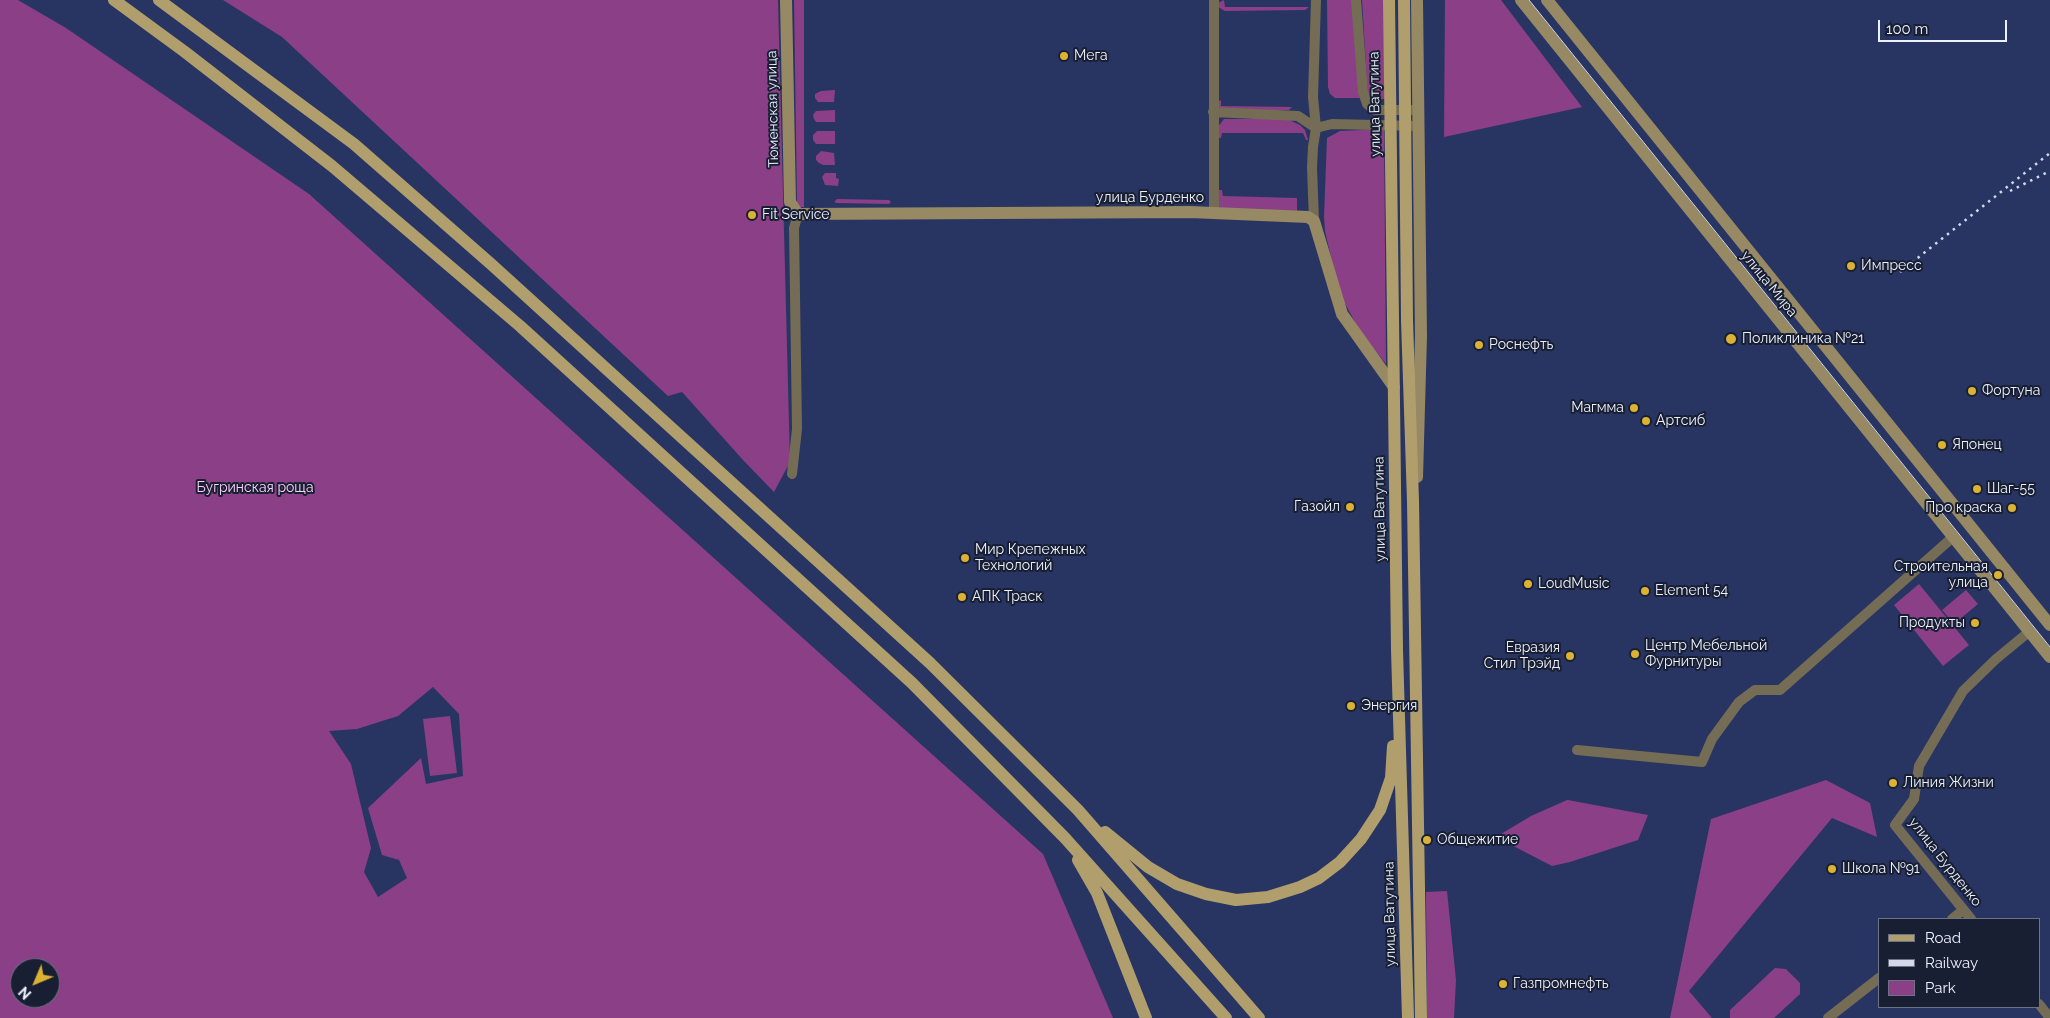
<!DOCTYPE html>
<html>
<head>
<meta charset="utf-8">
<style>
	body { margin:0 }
	#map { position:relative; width:2050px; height:1018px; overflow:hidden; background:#283562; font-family:Raleway,sans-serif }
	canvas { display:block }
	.legend { position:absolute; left:1878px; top:918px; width:162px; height:90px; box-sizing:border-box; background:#181f33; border:1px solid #6d7384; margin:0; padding:6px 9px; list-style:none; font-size:15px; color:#edf1fd }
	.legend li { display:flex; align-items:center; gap:10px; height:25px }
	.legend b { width:25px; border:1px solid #6d7384 }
	.north { position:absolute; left:10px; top:958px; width:50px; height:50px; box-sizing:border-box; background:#181f33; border:1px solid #6d7384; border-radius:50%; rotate:225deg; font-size:14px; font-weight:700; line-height:20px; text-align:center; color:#edf1fd }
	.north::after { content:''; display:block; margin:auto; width:18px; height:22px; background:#dbb233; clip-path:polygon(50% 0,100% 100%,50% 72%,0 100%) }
	.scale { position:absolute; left:1878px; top:20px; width:129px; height:22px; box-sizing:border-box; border:2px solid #edf1fd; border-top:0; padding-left:6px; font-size:15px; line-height:18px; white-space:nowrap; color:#edf1fd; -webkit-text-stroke:4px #181f33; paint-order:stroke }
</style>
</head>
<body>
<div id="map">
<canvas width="2050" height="1018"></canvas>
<ul class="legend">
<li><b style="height:6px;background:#b19e6d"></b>Road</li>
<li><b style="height:6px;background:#d4d9ea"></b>Railway</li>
<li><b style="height:14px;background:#8a3f86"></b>Park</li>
</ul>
<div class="north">N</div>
<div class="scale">100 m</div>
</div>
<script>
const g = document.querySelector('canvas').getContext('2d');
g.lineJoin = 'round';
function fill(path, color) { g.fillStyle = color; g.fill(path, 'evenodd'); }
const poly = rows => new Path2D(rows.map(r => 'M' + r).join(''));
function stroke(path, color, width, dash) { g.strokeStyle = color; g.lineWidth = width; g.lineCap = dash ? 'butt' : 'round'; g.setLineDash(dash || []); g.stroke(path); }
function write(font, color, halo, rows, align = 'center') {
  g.font = font + ' Raleway,sans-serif'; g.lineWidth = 4; g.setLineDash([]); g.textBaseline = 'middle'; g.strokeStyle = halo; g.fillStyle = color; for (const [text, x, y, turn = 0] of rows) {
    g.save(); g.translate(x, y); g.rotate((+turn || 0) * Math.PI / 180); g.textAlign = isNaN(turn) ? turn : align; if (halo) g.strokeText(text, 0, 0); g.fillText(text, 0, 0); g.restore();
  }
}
fill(poly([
	[0,0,18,0,66,28,309,194,1043,854,1113,1018,0,1018],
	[433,687,459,714,463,776,426,784,421,758,368,808,382,855,399,860,407,878,378,897,364,872,371,848,351,764,329,731,357,729,398,716],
	[20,968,50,968,50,998,20,998],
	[223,0,778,0,790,462,774,492,743,460,682,392,668,396,282,37],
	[794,0,804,0,804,207,800,207,797,204],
	[1224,0,1225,7,1309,7,1305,10,1225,11,1218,7,1218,3],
	[1327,0,1351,0,1353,5,1360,98,1335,98,1330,94,1328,87],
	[1362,0,1384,0,1385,99,1368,99],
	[1445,0,1501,0,1582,107,1444,137],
	[835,90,834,102,818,102,815,98,815,94,821,91],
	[1221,100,1221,106,1292,107,1289,110,1223,110,1217,106,1217,102],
	[835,110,835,122,816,122,814,119,813,115,816,111],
	[1224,119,1287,119,1300,125,1305,130,1308,140,1306,140,1303,133,1222,133,1221,138,1217,138,1217,128],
	[1384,129,1386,364,1361,333,1343,300,1336,279,1325,231,1324,217,1327,138,1340,131],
	[817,131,835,131,835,144,816,144,813,140,813,135],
	[821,151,834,153,835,165,823,165,819,163,816,160,816,156],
	[825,173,836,173,836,178,839,179,838,186,825,185,822,177],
	[1218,190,1222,190,1223,196,1297,198,1297,211,1220,208,1218,205],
	[837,199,889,200,891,202,889,204,837,203,834,202],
	[1919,584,1969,645,1943,666,1894,605],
	[1966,590,1978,604,1954,624,1942,610],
	[450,716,457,773,430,776,423,719],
	[1826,780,1870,803,1877,837,1832,818,1689,991,1712,1018,1670,1018,1711,819],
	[1567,800,1568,800,1648,815,1638,840,1570,862,1552,866,1496,837,1531,816],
	[1447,891,1456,980,1454,1018,1427,1018,1426,892],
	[1775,968,1786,969,1800,983,1800,994,1774,1018,1730,1018,1730,1010]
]), '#8a3f86');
stroke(poly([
	[1214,0,1214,213],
	[1356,0,1363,92,1367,104,1375,110,1412,110],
	[1213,112,1298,116,1316,128,1332,124,1419,126],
	[1314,221,1312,167,1313,147,1316,128,1313,97,1316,0],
	[792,474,797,429,794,228,798,214],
	[1577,750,1702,762,1712,739,1739,702,1755,690,1780,690,1953,537],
	[1952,919,1963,910],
	[1971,919,1895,825,1914,799,1919,766,1963,691,1996,659,2030,631],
	[2039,1004,2050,1018],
	[1828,1018,1879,978]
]), '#756c55', 10);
stroke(poly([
	[786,0,790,202,798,214,1190,212,1308,217,1314,221,1342,314,1394,387],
	[1417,0,1421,336,1417,477],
	[1521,0,2050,657],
	[1547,0,2050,625]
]), '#978963', 12);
stroke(poly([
	[114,0,185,52,332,166,520,326,912,683,1065,838,1226,1018],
	[159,0,354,144,491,264,930,663,1078,810,1259,1018],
	[1393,319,1397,650,1408,1018],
	[1407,320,1413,501,1421,1018],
	[1105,832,1148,867,1177,884,1206,894,1236,900,1268,897,1300,887,1319,878,1340,862,1361,839,1380,810,1391,778,1393,746],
	[1078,860,1097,893,1146,1018]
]), '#b19e6d', 12);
stroke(poly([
	[1529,0,2050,647]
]), '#d4d9ea', 1);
stroke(poly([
	[2010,191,2050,171],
	[1900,272,2050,153]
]), '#d4d9ea', 2.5, [2.5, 5]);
stroke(poly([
	[1389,0,1393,319],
	[1404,0,1407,320]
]), '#b19e6d', 12);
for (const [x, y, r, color] of [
	[1064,56,5,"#dbb233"],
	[752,215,5,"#dbb233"],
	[1851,266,5,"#dbb233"],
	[1731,339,6,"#dbb233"],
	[1479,345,5,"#dbb233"],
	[1972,391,5,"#dbb233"],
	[1634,408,5,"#dbb233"],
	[1646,421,5,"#dbb233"],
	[1942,445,5,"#dbb233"],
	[1977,489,5,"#dbb233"],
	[1350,507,5,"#dbb233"],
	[2012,508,5,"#dbb233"],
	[965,558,5,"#dbb233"],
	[1998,575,5,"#dbb233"],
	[1528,584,5,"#dbb233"],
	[1645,591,5,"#dbb233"],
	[962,597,5,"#dbb233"],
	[1975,623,5,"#dbb233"],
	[1635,654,5,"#dbb233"],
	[1570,656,5,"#dbb233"],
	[1351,706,5,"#dbb233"],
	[1893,783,5,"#dbb233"],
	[1427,840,5,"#dbb233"],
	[1832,869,5,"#dbb233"],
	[1503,984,5,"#dbb233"]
]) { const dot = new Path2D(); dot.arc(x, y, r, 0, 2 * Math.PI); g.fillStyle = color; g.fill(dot); stroke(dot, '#181f33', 2); }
write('14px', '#edf1fd', '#181f33', [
	["Мега",1074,56],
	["Fit Service",762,215],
	["Импресс",1861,266],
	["Поликлиника №21",1742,339],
	["Роснефть",1489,345],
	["Фортуна",1982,391],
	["Магмма",1624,408,"right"],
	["Артсиб",1656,421],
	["Японец",1952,445],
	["Шаг-55",1987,489],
	["Газойл",1340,507,"right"],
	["Про краска",2002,508,"right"],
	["Мир Крепежных",975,550],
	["Технологий",975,566],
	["Строительная",1988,567,"right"],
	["улица",1988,583,"right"],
	["LoudMusic",1538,584],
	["Element 54",1655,591],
	["АПК Траск",972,597],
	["Продукты",1965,623,"right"],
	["Центр Мебельной",1645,646],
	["Фурнитуры",1645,662],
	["Евразия",1560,648,"right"],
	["Стил Трэйд",1560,664,"right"],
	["Энергия",1361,706],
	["Линия Жизни",1903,783],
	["Общежитие",1437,840],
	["Школа №91",1842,869],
	["Газпромнефть",1513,984]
], 'left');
write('14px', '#edf1fd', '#181f33', [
	["улица Ватутина",1375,104,-91],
	["Тюменская улица",773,109,-91],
	["улица Бурденко",1150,198],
	["улица Мира",1769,284,51],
	["улица Ватутина",1380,509,-91],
	["улица Бурденко",1945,862,52],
	["улица Ватутина",1390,914,-91]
]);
write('14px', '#fdd1f8', '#181f33', [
	["Бугринская роща",255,488]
]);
</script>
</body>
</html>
